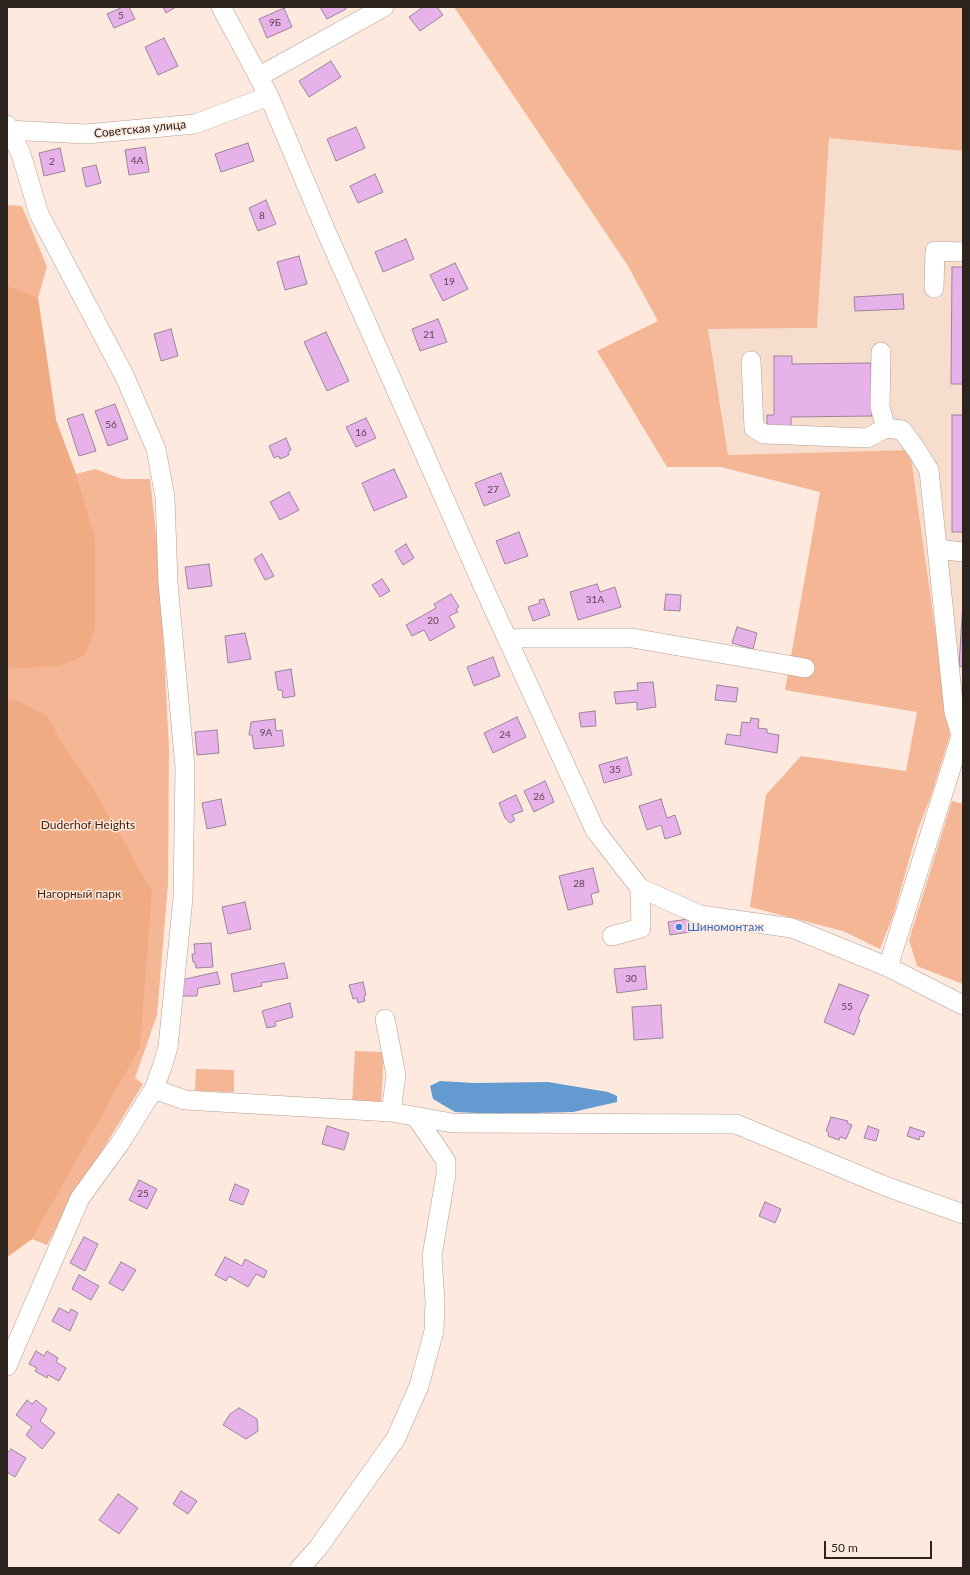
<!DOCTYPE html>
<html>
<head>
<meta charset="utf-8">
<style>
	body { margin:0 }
	#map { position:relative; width:970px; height:1575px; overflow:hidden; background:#fde9de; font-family:Lato,sans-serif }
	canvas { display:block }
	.frame { position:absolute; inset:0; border:8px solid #2c231e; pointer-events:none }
	.scale { position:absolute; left:824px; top:1541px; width:108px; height:18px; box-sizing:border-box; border:2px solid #2c231e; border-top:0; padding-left:5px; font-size:12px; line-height:14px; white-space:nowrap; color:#2c231e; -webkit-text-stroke:3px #fde9de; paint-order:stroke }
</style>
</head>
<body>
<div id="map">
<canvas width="970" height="1575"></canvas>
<div class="frame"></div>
<div class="scale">50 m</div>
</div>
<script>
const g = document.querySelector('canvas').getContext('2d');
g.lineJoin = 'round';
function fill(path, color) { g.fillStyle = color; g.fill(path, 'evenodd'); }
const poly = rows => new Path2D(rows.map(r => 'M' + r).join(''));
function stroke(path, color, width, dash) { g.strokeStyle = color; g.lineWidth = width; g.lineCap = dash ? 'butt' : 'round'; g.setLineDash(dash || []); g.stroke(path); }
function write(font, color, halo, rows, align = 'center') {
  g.font = font + ' Lato,sans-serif'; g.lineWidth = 3; g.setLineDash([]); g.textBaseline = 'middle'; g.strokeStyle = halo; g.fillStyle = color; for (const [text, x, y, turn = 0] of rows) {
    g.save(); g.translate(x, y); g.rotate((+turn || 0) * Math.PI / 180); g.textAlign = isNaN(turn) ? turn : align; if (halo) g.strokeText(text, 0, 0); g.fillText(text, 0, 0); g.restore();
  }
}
fill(poly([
	[829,138,963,151,963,670,942,670,910,450,728,455,708,329,817,328]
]), '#f7ddce');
fill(poly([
	[454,7,963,7,963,151,829,138,817,328,708,329,728,455,910,450,950,735,931,796,918,829,893,916,880,949,843,931,750,907,766,795,801,756,906,771,917,712,785,690,820,492,721,467,667,467,597,351,658,321,628,266],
	[7,205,22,206,47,267,38,298,56,420,76,474,95,469,122,479,150,479,160,570,169,749,168,884,157,1015,135,1078,143,1084,71,1201,47,1245,32,1239,7,1257],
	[952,801,963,804,963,984,917,966,909,940],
	[355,1051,384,1052,381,1105,352,1104],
	[196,1069,234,1070,234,1092,195,1091]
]), '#f4b694');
fill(poly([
	[7,286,38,298,56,420,76,475,95,538,95,630,85,655,60,666,7,669],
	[7,700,18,701,47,716,64,747,93,788,152,891,140,1047,32,1239,7,1257]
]), '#f1ab83');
fill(poly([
	[440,1081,475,1083,548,1082,608,1092,617,1096,617,1102,573,1112,498,1114,455,1112,433,1099,430,1086]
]), '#639bd0');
const building = poly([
	[123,7,129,7,135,19,114,28,107,14,123,7],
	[163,7,176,7,166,13,163,7],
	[320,7,345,7,346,9,327,19,320,7],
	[423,7,437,7,443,15,420,31,409,17,423,7],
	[284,8,292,27,267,38,259,19,284,8],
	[164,38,178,66,158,75,145,47,164,38],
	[331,61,341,77,309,97,299,81,331,61],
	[356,127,365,148,336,161,327,139,356,127],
	[248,143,254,161,221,172,215,154,248,143],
	[145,147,149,172,129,175,125,150,145,147],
	[60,148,65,171,44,176,39,153,60,148],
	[96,165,101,183,86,187,82,168,96,165],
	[375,174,383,192,358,203,350,186,375,174],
	[266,200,276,224,258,231,249,208,266,200],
	[406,239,414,259,383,272,375,252,406,239],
	[299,256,307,284,285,290,277,262,299,256],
	[455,263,468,289,443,301,430,275,455,263],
	[952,267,963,267,963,384,951,384,952,267],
	[903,294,904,309,855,311,854,297,903,294],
	[438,319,447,342,420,351,412,329,438,319],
	[171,329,178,356,161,361,154,334,171,329],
	[326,332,349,381,327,391,304,342,326,332],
	[774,356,792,356,792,364,871,363,872,416,791,417,791,429,767,429,767,415,774,415,774,356],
	[115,404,128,439,108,446,95,411,115,404],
	[83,414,96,451,79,456,67,419,83,414],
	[952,415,963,415,963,532,952,532,952,415],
	[366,418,376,438,356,447,346,427,366,418],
	[286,438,291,450,288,452,289,455,280,459,279,456,274,458,269,446,286,438],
	[394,469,407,497,374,511,362,483,394,469],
	[501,473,510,496,484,506,475,483,501,473],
	[289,492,299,510,280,520,270,502,289,492],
	[519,532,528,556,505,564,496,541,519,532],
	[406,544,414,558,403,565,395,551,406,544],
	[262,554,274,576,265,580,254,559,262,554],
	[209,564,212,586,188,589,185,567,209,564],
	[382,579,390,591,380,597,372,585,382,579],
	[597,584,600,592,615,587,621,607,578,620,570,592,597,584],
	[451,594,459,607,456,609,458,612,449,616,455,627,430,641,424,630,412,636,406,625,436,608,434,604,451,594],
	[666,594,681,595,680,611,664,610,666,594],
	[544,599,550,615,533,621,528,607,540,603,539,600,544,599],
	[963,602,963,667,959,666,963,602],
	[737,627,757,633,753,649,732,643,737,627],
	[245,633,251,659,228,663,225,636,245,633],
	[493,657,500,676,474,686,467,667,493,657],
	[291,669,295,696,283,698,282,690,278,690,275,672,291,669],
	[653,682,656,707,637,710,637,702,616,704,614,692,638,690,637,683,653,682],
	[717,685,738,688,736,702,715,700,717,685],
	[595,711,596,726,581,727,579,713,595,711],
	[517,717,526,737,493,753,484,733,517,717],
	[751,718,759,719,758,728,767,729,767,733,779,735,777,753,725,744,727,734,740,736,742,722,750,723,751,718],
	[275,719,276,731,282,730,284,746,254,749,252,735,249,735,251,722,275,719],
	[217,730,219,753,197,755,195,732,217,730],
	[627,757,632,775,604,783,599,765,627,757],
	[545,781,554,802,534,812,524,791,545,781],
	[516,795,523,811,512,815,515,820,510,823,505,818,499,803,516,795],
	[221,799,226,825,207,829,202,803,221,799],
	[661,799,667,818,675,815,681,834,665,839,661,825,647,830,639,806,661,799],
	[593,868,599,892,591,894,593,904,568,910,559,876,593,868],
	[245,902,251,929,228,934,222,907,245,902],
	[688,919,690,932,670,935,668,922,688,919],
	[211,943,213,967,196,968,195,962,193,962,192,954,195,954,194,944,211,943],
	[284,963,288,978,261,983,262,986,234,992,231,974,284,963],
	[645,966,647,989,617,993,614,969,645,966],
	[217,972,220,984,198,988,197,996,180,996,181,980,217,972],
	[363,982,366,995,364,996,365,1001,358,1003,357,998,353,999,349,985,363,982],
	[839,984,869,995,858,1019,860,1020,854,1035,824,1022,839,984],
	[290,1003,293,1017,275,1022,276,1026,267,1028,262,1011,290,1003],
	[661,1005,663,1038,634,1040,632,1007,661,1005],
	[831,1117,848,1121,847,1123,852,1125,846,1139,840,1137,839,1140,828,1136,829,1133,826,1131,831,1117],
	[327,1126,349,1133,344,1150,322,1144,327,1126],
	[868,1126,879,1130,876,1141,864,1138,868,1126],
	[910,1127,925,1132,923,1137,920,1136,919,1140,907,1136,910,1127],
	[139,1180,157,1189,147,1209,129,1200,139,1180],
	[235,1184,249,1190,243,1205,229,1200,235,1184],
	[765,1202,781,1209,775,1223,759,1216,765,1202],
	[84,1237,98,1244,85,1271,70,1263,84,1237],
	[225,1257,242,1266,245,1259,267,1271,264,1278,256,1274,248,1287,229,1276,226,1281,215,1275,225,1257],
	[121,1262,136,1270,123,1291,109,1283,121,1262],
	[79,1275,99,1286,91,1300,72,1289,79,1275],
	[59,1308,69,1313,71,1309,78,1313,70,1331,52,1321,59,1308],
	[36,1351,44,1356,47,1351,58,1358,56,1362,66,1368,59,1381,48,1375,47,1378,35,1371,37,1368,29,1364,36,1351],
	[27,1400,32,1404,36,1400,47,1409,40,1421,55,1433,42,1449,26,1435,32,1427,16,1415,27,1400],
	[239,1408,257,1419,258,1431,246,1439,223,1425,230,1414,239,1408],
	[11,1449,26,1458,15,1477,7,1472,7,1450,9,1452,11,1449],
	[181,1491,197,1501,188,1514,173,1504,181,1491],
	[118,1494,138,1508,119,1534,99,1520,118,1494]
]);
fill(building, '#e7b1ea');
stroke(building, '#988799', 1);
const minor = poly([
	[221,7,269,96,325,229,483,586,595,830,640,888,700,915,792,928,888,967,963,1005],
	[258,77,384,7],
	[7,125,21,154,39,214,125,377,156,449,165,497,168,583,185,767,183,898,168,1047,162,1067,154,1089,120,1143,80,1198,7,1366],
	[7,130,86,134,195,124,269,96],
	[934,288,935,251,963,252],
	[881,352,880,407,886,428],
	[751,361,754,428,764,434,867,438,886,428,902,430,916,449,929,470,954,712,961,735],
	[937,549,963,552],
	[508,641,518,638,632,638,805,668],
	[612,936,641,928,640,888],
	[888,967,963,730],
	[385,1019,396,1075,391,1112],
	[154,1089,185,1100,391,1112,452,1123,736,1124,885,1186,963,1214],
	[300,1568,318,1548,396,1438,419,1386,434,1331,435,1302,432,1256,446,1174,446,1161,416,1117]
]);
stroke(minor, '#b59e91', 20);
stroke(minor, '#fff', 19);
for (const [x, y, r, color] of [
	[679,927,4,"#3f7fe0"]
]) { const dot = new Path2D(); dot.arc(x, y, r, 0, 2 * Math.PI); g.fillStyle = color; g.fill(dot); stroke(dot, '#fde9de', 1.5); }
write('10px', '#5b4651', null, [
	["5",121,16],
	["9Б",275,23],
	["4А",137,161],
	["2",52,162],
	["8",262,216],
	["19",449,282],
	["21",429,335],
	["56",111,425],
	["16",361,433],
	["27",493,490],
	["31А",595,600],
	["20",433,621],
	["9А",266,733],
	["24",505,735],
	["35",615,770],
	["26",539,797],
	["28",579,884],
	["30",631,979],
	["55",847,1007],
	["25",143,1194]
]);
write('12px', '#2c231e', '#fde9de', [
	["Советская улица",140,129,-6]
]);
write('12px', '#471c00', '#fde9de', [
	["Duderhof Heights",88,825],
	["Нагорный парк",79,894]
]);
write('12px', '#366cbe', '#fde9de', [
	["Шиномонтаж",687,927]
], 'left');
</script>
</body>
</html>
